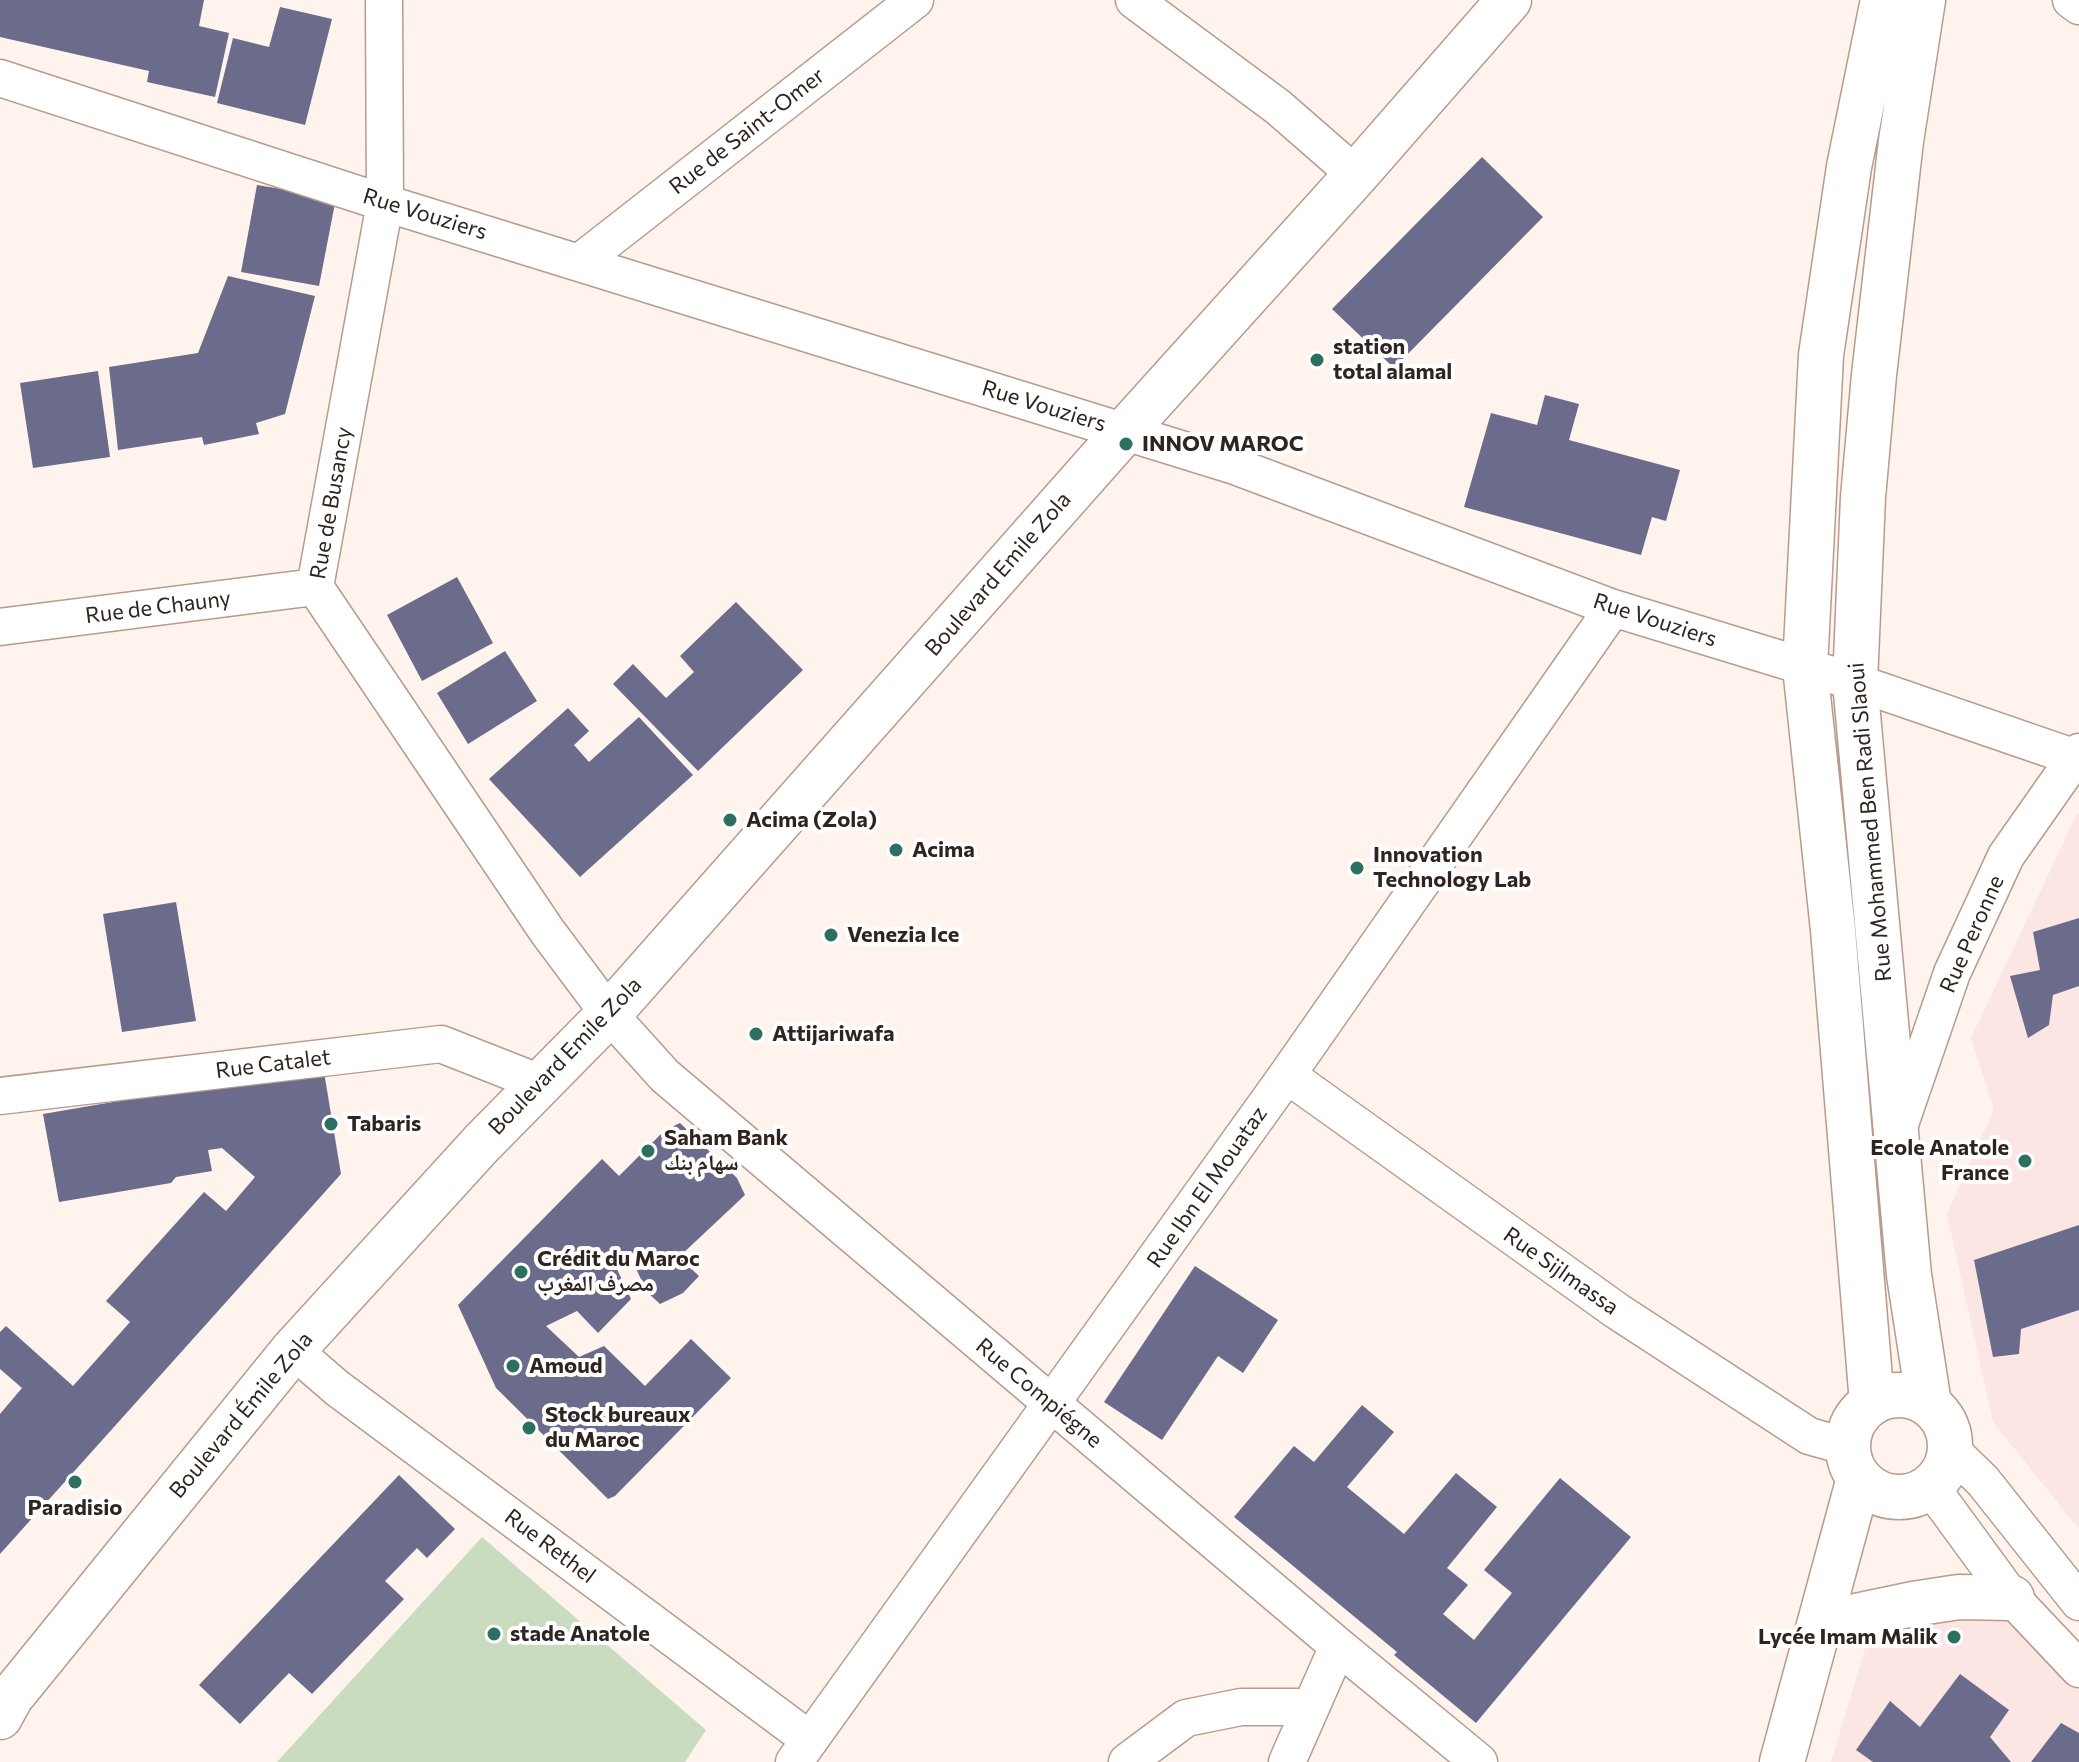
<!DOCTYPE html>
<html>
<head>
<meta charset="utf-8">
<style>
	body { margin:0 }
	canvas { display:block; background:#fff3ed }
</style>
</head>
<body>
<canvas width="2079" height="1762"></canvas>
<script>
const g = document.querySelector('canvas').getContext('2d');
g.lineJoin = 'round';
function fill(path, color) { g.fillStyle = color; g.fill(path, 'evenodd'); }
const poly = rows => new Path2D(rows.map(r => 'M' + r).join(''));
function stroke(path, color, width, dash) { g.strokeStyle = color; g.lineWidth = width; g.lineCap = dash ? 'butt' : 'round'; g.setLineDash(dash || []); g.stroke(path); }
function write(font, color, halo, rows, align = 'center') {
  g.font = font + ' Commissioner,"Noto Naskh Arabic",sans-serif'; g.lineWidth = 8; g.setLineDash([]); g.textBaseline = 'middle'; g.strokeStyle = halo; g.fillStyle = color; for (const [text, x, y, turn = 0] of rows) {
    g.save(); g.translate(x, y); g.rotate((+turn || 0) * Math.PI / 180); g.textAlign = isNaN(turn) ? turn : align; if (halo) g.strokeText(text, 0, 0); g.fillText(text, 0, 0); g.restore();
  }
}
fill(poly([
	[2077,814,2079,814,2079,1529,1993,1422,1947,1214,1994,1109,1971,1038],
	[1981,1579,2079,1675,2079,1762,1831,1762,1880,1599]
]), '#fbe6e3');
fill(poly([
	[482,1537,706,1730,685,1762,277,1762]
]), '#c9dcbf');
fill(poly([
	[0,0,204,0,199,26,229,33,215,97,147,82,149,71,0,37],
	[280,7,332,19,305,125,217,103,233,38,269,47],
	[1482,157,1543,217,1394,368,1332,309],
	[257,185,336,198,319,286,241,272],
	[228,276,315,296,285,414,256,423,259,434,204,445,202,437,118,450,109,367,198,353],
	[98,371,110,457,33,468,20,383],
	[1545,395,1579,404,1569,440,1680,470,1666,521,1652,517,1641,555,1464,507,1491,413,1537,425],
	[457,577,493,643,422,681,387,615],
	[736,602,803,670,698,771,613,684,633,664,666,698,694,672,680,656],
	[505,651,537,701,468,744,437,693],
	[568,708,589,731,574,745,589,762,639,717,693,775,580,877,489,779],
	[176,902,196,1021,122,1032,103,914],
	[2079,918,2079,986,2053,995,2049,1025,2028,1038,2010,976,2040,970,2033,932],
	[323,1066,341,1174,0,1554,0,1414,22,1388,0,1369,0,1332,6,1326,73,1386,130,1322,106,1301,204,1192,226,1211,255,1177,222,1148,208,1150,212,1171,176,1177,171,1183,59,1202,43,1114],
	[680,1123,737,1178,745,1195,679,1257,699,1276,683,1293,660,1304,647,1292,631,1258,615,1265,631,1299,598,1333,577,1311,546,1326,579,1357,604,1346,645,1386,691,1339,731,1378,615,1496,608,1499,496,1388,458,1305,602,1159,619,1176,665,1130],
	[2079,1225,2079,1310,2021,1329,2019,1354,1993,1357,1974,1260],
	[1195,1266,1278,1320,1243,1373,1218,1356,1162,1440,1104,1402],
	[1362,1405,1394,1432,1347,1487,1404,1534,1456,1473,1497,1507,1447,1568,1468,1585,1443,1614,1474,1640,1512,1593,1484,1570,1560,1478,1631,1537,1476,1723,1394,1655,1397,1652,1234,1517,1294,1446,1314,1462],
	[399,1475,455,1529,427,1558,417,1548,385,1581,404,1599,312,1694,289,1673,240,1724,199,1685],
	[1960,1674,2009,1710,1990,1737,2011,1762,1873,1762,1856,1750,1890,1701,1920,1727],
	[2061,1723,2079,1733,2079,1762,2031,1762]
]), '#6b6b8b');
const minor = poly([
	[384,0,385,203,315,587,547,931,609,1014,665,1076,1338,1646,1479,1762],
	[1134,0,1278,107,1356,175],
	[2071,0,2079,6],
	[0,78,385,203,1232,465,1613,608,1855,682,2079,759],
	[580,262,915,0],
	[0,627,315,587],
	[1287,1075,1617,1311,1809,1436,1848,1447],
	[0,1096,441,1044,540,1083],
	[1898,1130,1952,973,2006,856,2079,752],
	[293,1350,337,1388,810,1740],
	[1950,1449,1983,1481,2079,1602],
	[1930,1486,2012,1598,2079,1669],
	[794,1762,1287,1075,1613,608],
	[1127,1762,1186,1718,1241,1707,1311,1707],
	[1287,1762,1338,1646]
]);
const tertiary = poly([
	[1923,0,1901,141,1874,375,1863,497,1855,682,1909,1275,1929,1404],
	'1848 1446a51 51 0 1 1 102 0a51 51 0 1 1-102 0Z',
	[1872,1403,1833,930,1805,667,1821,355,1849,167,1883,0],
	[1819,1628,1856,1616,1913,1604,1959,1597,2012,1598],
	[1782,1762,1859,1478]
]);
const secondary = poly([
	[0,1717,11,1697,293,1350,482,1143,609,1014,1125,431,1356,175,1509,0]
]);
stroke(minor, '#b79b8d', 39);
stroke(tertiary, '#b79b8d', 47);
stroke(secondary, '#b79b8d', 47);
stroke(minor, '#fff', 36);
stroke(tertiary, '#fff', 44);
stroke(secondary, '#fff', 44);
for (const [x, y, r, color] of [
	[1317,360,8,"#2d7060"],
	[1126,444,8,"#2d7060"],
	[730,820,8,"#2d7060"],
	[896,850,8,"#2d7060"],
	[1357,868,8,"#2d7060"],
	[831,935,8,"#2d7060"],
	[756,1034,8,"#2d7060"],
	[331,1124,8,"#2d7060"],
	[648,1151,8,"#2d7060"],
	[2025,1161,8,"#2d7060"],
	[521,1272,8,"#2d7060"],
	[513,1366,8,"#2d7060"],
	[529,1428,8,"#2d7060"],
	[75,1482,8,"#2d7060"],
	[494,1634,8,"#2d7060"],
	[1954,1637,8,"#2d7060"]
]) { const dot = new Path2D(); dot.arc(x, y, r, 0, 2 * Math.PI); g.fillStyle = color; g.fill(dot); stroke(dot, '#fff', 3); }
write('22px', '#2f241f', '#fff', [
	["Rue de Saint-Omer",747,131,-38],
	["Rue Vouziers",425,214,17],
	["Rue Vouziers",1044,406,17],
	["Rue de Busancy",331,503,-80],
	["Boulevard Emile Zola",998,574,-49],
	["Rue de Chauny",158,607,-7],
	["Rue Vouziers",1655,620,18],
	["Rue Mohammed Ben Radi Slaoui",1870,822,-95],
	["Rue Peronne",1972,934,-66],
	["Boulevard Emile Zola",565,1056,-46],
	["Rue Catalet",273,1064,-7],
	["Rue Ibn El Mouataz",1207,1187,-55],
	["Rue Sijlmassa",1561,1271,35],
	["Rue Compiégne",1039,1393,40],
	["Boulevard Émile Zola",241,1415,-50],
	["Rue Rethel",550,1546,37]
]);
write('bold 22px', '#2f241f', '#fff', [
	["station",1333,347],
	["total alamal",1333,372],
	["INNOV MAROC",1142,444],
	["Acima (Zola)",746,820],
	["Acima",912,850],
	["Innovation",1373,855],
	["Technology Lab",1373,880],
	["Venezia Ice",847,935],
	["Attijariwafa",772,1034],
	["Tabaris",347,1124],
	["Saham Bank",664,1138],
	["سهام بنك",664,1163],
	["Ecole Anatole",2009,1148,"right"],
	["France",2009,1173,"right"],
	["Crédit du Maroc",537,1259],
	["مصرف المغرب",537,1284],
	["Amoud",529,1366],
	["Stock bureaux",545,1415],
	["du Maroc",545,1440],
	["Paradisio",75,1508,"center"],
	["stade Anatole",510,1634],
	["Lycée Imam Malik",1938,1637,"right"]
], 'left');
</script>
</body>
</html>
